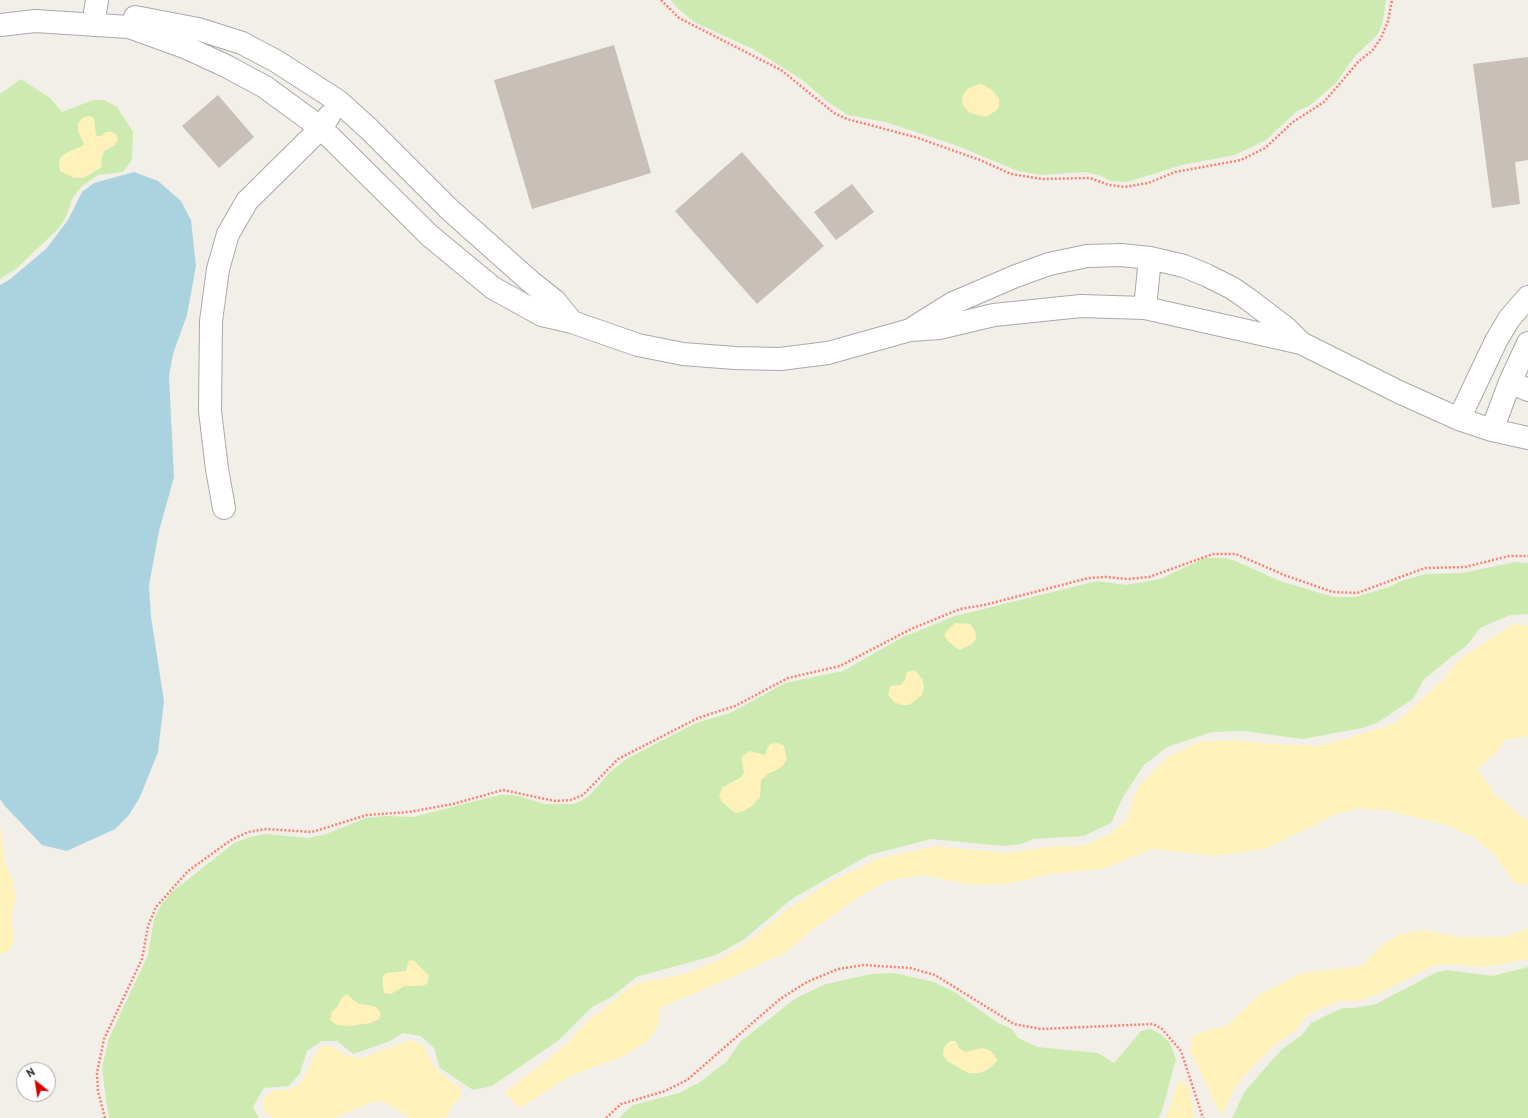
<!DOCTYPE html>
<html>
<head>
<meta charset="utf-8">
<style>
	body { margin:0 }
	#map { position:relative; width:1528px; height:1118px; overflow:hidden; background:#f2efe9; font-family:"PT Sans",sans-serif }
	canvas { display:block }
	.north { position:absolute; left:16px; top:1062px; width:40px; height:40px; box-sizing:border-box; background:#fff; border:1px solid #a7a7a7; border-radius:50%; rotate:330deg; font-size:11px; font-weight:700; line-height:16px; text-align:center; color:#222 }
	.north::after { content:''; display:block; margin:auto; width:14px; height:18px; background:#d40000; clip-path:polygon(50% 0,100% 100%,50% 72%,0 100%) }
</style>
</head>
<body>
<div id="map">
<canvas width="1528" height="1118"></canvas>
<div class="north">N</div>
</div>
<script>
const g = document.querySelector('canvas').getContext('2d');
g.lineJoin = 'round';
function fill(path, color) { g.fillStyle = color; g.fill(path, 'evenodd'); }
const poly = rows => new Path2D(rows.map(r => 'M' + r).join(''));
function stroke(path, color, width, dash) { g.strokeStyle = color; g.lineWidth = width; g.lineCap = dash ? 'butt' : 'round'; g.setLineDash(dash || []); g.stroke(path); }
fill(poly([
	[671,0,1386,0,1383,21,1378,34,1355,56,1336,83,1309,106,1297,111,1266,140,1235,155,1182,165,1127,182,1111,181,1099,175,1084,172,1041,175,1018,171,958,146,885,122,848,115,829,103,801,79,753,49,694,22,675,6],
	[21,79,50,98,62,112,93,100,104,100,117,107,133,132,132,160,123,172,98,175,81,187,72,199,67,215,59,228,17,268,0,279,0,94],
	[1204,558,1224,558,1233,560,1280,581,1333,597,1355,597,1389,587,1401,581,1425,574,1462,573,1516,562,1528,563,1528,614,1510,615,1480,628,1468,644,1424,679,1413,699,1377,723,1362,728,1303,739,1243,731,1212,732,1167,747,1144,765,1123,797,1111,823,1084,836,1033,839,1021,844,1004,846,931,839,869,855,793,898,743,940,716,955,636,977,613,996,592,1007,559,1040,492,1086,473,1090,440,1068,434,1048,421,1036,403,1033,390,1041,353,1054,337,1041,322,1041,307,1051,300,1073,289,1086,264,1088,253,1107,259,1118,109,1118,107,1107,102,1068,109,1038,148,955,154,919,161,905,172,892,234,843,250,837,265,834,309,838,326,834,366,818,386,816,413,817,499,795,515,795,545,804,575,804,589,796,610,772,628,758,696,723,730,713,785,683,843,671,903,637,955,616,1097,581,1126,585,1160,579],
	[1528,967,1528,1118,1232,1118,1245,1091,1282,1049,1301,1036,1311,1023,1342,1008,1355,1008,1376,1004,1437,972,1447,970,1492,976],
	[894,973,934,982,956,993,998,1023,1012,1029,1018,1038,1038,1047,1098,1053,1114,1063,1141,1031,1150,1029,1161,1034,1170,1043,1176,1059,1162,1111,1158,1118,619,1118,633,1105,679,1093,700,1082,727,1061,740,1042,796,998,826,984,872,974]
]), '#cdebb0');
fill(poly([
	[980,84,986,86,994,92,999,99,999,107,994,112,986,117,970,113,963,105,962,97,966,90,973,86],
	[89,116,94,118,96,136,101,136,106,132,112,132,116,134,118,139,115,145,104,151,101,160,102,167,83,178,74,178,60,171,59,163,61,157,66,153,80,147,84,144,78,131,78,124,82,118],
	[955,623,970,624,975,631,976,639,972,644,959,650,947,640,944,634],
	[1514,624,1528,626,1528,736,1504,740,1497,752,1477,769,1496,796,1528,821,1528,885,1514,883,1494,854,1472,836,1444,824,1389,811,1359,808,1336,814,1265,849,1215,856,1153,849,1102,869,1051,874,1007,884,974,885,922,875,887,881,860,896,808,933,788,951,755,967,660,1008,658,1026,648,1040,624,1056,570,1076,520,1108,504,1093,567,1044,585,1023,635,984,688,973,721,959,749,941,785,911,829,883,877,859,936,846,1007,853,1053,846,1081,846,1109,835,1126,821,1138,787,1166,758,1198,742,1232,740,1272,744,1320,746,1394,724,1443,680,1460,658],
	[915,670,922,679,924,688,922,695,909,705,902,705,894,702,888,695,890,686,900,685,905,680,907,672],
	[777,743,784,746,787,759,782,767,768,774,761,780,760,797,752,806,744,811,736,813,730,809,722,802,719,795,723,787,740,778,744,773,742,763,742,756,750,751,765,755,766,751,770,744],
	[0,823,5,864,12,878,16,898,11,917,14,939,11,949,0,955],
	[1528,928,1528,959,1498,965,1476,967,1453,964,1435,965,1378,994,1358,1001,1339,1001,1307,1015,1297,1029,1270,1049,1234,1087,1222,1117,1190,1051,1192,1036,1210,1029,1226,1026,1259,995,1301,973,1362,966,1383,944,1401,934,1423,930,1460,937,1506,937],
	[409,960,415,961,419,966,429,975,427,984,422,986,404,986,391,994,384,993,383,986,383,976,386,973,406,971],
	[347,994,353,1000,359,1004,368,1005,376,1007,381,1013,379,1019,371,1023,349,1026,337,1025,330,1020,332,1012,338,1006,342,997],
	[411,1040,424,1046,433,1066,448,1080,460,1087,461,1097,453,1105,446,1118,411,1118,382,1101,369,1103,335,1118,273,1118,264,1111,264,1097,276,1090,289,1090,301,1083,316,1053,324,1045,337,1049,346,1056,361,1058],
	[950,1041,956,1041,959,1048,965,1052,983,1048,991,1051,998,1060,990,1068,980,1073,968,1073,947,1061,943,1055,944,1047],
	[1179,1080,1188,1086,1195,1118,1166,1118]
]), '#fff1ba');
fill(poly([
	[134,172,158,181,181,201,191,220,196,266,187,315,173,354,169,376,174,477,159,531,149,585,151,617,164,701,158,752,140,797,129,815,115,829,67,851,42,845,4,805,0,799,0,285,9,280,46,249,68,220,82,192,94,183]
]), '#aad3df');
fill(poly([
	[614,45,651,173,532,209,494,80],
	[1528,57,1528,160,1515,162,1520,204,1492,208,1473,64],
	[218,95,254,137,219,168,182,126],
	[742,152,824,246,757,304,675,211],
	[852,184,874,212,836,240,814,212]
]), '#c7bfb8');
const minor = poly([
	[135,17,198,29,242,43,276,61,338,101,368,128,450,210,531,282,555,301,572,322],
	[0,25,35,21,129,27,187,48,226,66,265,87,321,128,429,235,493,288,542,315,572,322,638,345,683,354,735,358,780,359,828,353,910,330,939,328,994,315,1081,306,1145,308,1301,343,1399,392,1459,419,1492,430,1528,438],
	[93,25,97,0],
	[1145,308,1150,258],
	[913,328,953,303,1016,276,1049,264,1087,256,1121,255,1150,258,1184,266,1206,275,1232,288,1248,299,1286,328,1300,342],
	[1510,382,1528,390],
	[1459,419,1496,341,1509,319,1528,297],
	[1492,430,1510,382,1528,343],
	[224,508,217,469,210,411,211,321,218,269,228,234,247,201,321,128,329,116]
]);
stroke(minor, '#a9a9a9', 24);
stroke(poly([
	[661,0,679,18,781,70,834,113,847,119,915,137,980,160,1011,174,1042,179,1090,178,1109,185,1125,187,1148,183,1175,172,1241,160,1265,148,1293,122,1324,102,1359,61,1372,51,1381,38,1388,21,1392,0],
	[105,1118,98,1091,97,1073,104,1039,142,959,148,926,156,907,188,871,231,840,248,832,266,829,312,832,367,815,409,812,453,804,503,790,555,801,571,800,583,795,618,759,698,718,735,706,788,678,840,666,911,629,960,609,984,605,1089,578,1106,577,1128,579,1149,577,1213,554,1236,554,1284,575,1333,592,1357,593,1425,568,1465,567,1509,556,1528,556],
	[606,1118,621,1104,665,1091,687,1080,780,999,807,982,838,969,864,965,910,968,935,975,1014,1024,1041,1029,1153,1024,1162,1029,1181,1051,1203,1118]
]), '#fa8072', 2.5, [2, 2]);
stroke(minor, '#fff', 22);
</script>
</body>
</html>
